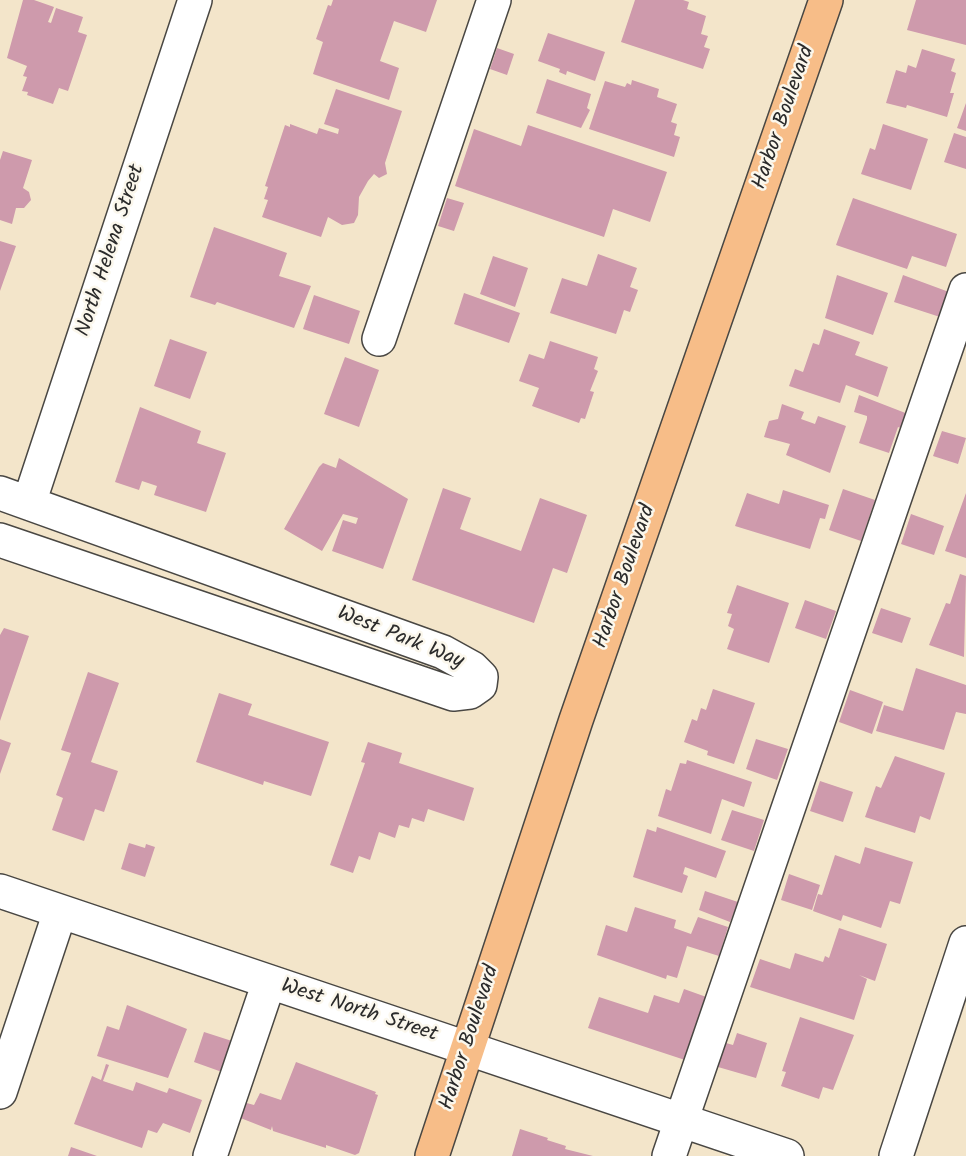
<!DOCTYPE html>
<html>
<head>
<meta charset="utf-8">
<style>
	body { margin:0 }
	canvas { display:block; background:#f3e5ca }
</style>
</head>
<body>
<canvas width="966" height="1156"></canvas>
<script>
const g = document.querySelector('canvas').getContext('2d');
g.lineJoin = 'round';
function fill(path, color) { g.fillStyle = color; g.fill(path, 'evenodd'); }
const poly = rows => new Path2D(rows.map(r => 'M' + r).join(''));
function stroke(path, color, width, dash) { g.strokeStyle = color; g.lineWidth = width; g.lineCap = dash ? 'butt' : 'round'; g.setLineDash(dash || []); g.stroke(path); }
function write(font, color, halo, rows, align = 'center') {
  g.font = font + ' Kalam,sans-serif'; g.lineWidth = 5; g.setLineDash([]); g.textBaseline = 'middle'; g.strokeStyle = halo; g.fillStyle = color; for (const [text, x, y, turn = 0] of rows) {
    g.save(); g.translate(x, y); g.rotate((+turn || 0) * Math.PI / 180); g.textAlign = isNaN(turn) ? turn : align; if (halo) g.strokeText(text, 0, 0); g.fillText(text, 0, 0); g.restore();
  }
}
fill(poly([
	[23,0,34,0,54,7,48,22,51,23,56,8,83,17,78,32,87,35,68,91,59,88,53,104,27,95,28,92,22,91,27,77,23,76,27,66,7,58],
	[333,0,437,0,426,32,394,21,380,61,399,68,389,100,313,74,323,42,316,39,328,5,331,6],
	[635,0,683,0,689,2,687,9,706,16,701,34,708,36,704,47,710,49,703,69,621,42],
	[916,0,966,0,966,45,907,30],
	[548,33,605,52,595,81,567,71,566,75,559,72,560,69,538,61],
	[497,48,514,54,507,75,490,69],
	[922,49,955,59,951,71,956,73,950,93,954,93,947,117,907,105,906,108,886,103,896,70,906,73,908,65,916,68],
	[547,79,591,94,587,108,590,110,581,128,536,113],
	[632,80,659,89,657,97,677,104,671,122,677,124,674,135,680,137,674,157,589,129,605,81,625,87,627,83,631,85],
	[336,89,402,111,385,163,387,174,379,178,374,174,368,181,359,197,358,215,354,223,342,225,328,217,321,237,262,217,268,200,264,199,268,187,265,186,285,125,290,127,290,124,317,134,319,128,338,134,339,129,324,124],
	[966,103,966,131,957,128],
	[883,124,928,139,911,190,861,174,870,148,875,150],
	[528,125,667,172,650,222,613,209,604,237,455,186,474,129,521,146],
	[954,133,966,137,966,169,944,162],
	[3,151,32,160,23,188,29,192,31,200,24,208,16,208,12,224,0,220,0,160],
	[447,198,464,203,454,231,438,226],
	[853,198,957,234,946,267,912,256,907,269,836,245],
	[214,227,287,253,279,276,311,286,294,328,217,302,215,305,190,297],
	[0,241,16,246,0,291],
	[598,254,637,268,630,287,638,290,630,312,624,310,616,334,550,313,562,278,587,286],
	[493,256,528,268,515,307,480,294],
	[837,275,888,293,873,335,825,318],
	[903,275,949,292,940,317,894,302],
	[464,293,520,313,509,343,454,324],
	[314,295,360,311,349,344,303,329],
	[824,329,860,342,855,355,888,367,878,397,846,385,840,403,789,386,795,369,803,372,813,343,819,345],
	[170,339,207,352,190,399,154,386],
	[550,341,598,357,594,369,598,371,590,391,594,392,585,419,581,418,579,423,532,406,539,388,519,381,529,354,544,359],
	[345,357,379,370,359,427,324,414],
	[859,395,908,414,903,429,898,427,889,453,859,443,867,419,867,416,854,412],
	[782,404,804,412,801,419,815,424,818,416,846,426,830,473,786,455,790,444,764,437,769,421,778,419],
	[140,407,201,431,197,443,226,453,206,512,154,495,157,486,142,481,139,490,115,482],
	[942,431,966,438,958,464,933,456],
	[339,458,408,499,383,569,332,551,343,520,356,524,358,518,343,514,322,551,284,529,319,467,323,463,336,468],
	[443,488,471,498,460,529,521,551,540,498,587,515,567,573,553,568,534,623,412,580],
	[843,489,875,500,861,541,829,530],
	[783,490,829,505,825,519,820,518,810,549,735,526,747,493,779,504],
	[966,493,966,558,945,551],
	[911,514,944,526,934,555,901,544],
	[960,574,966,576,964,657,929,645,946,603,950,604],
	[737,585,789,603,769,663,727,649,734,629,728,626,732,614,727,613],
	[805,600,836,611,826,639,795,628],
	[881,608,911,618,902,643,872,633],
	[4,628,29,636,0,721,0,635],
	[916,668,966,685,966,714,956,712,944,750,876,731,884,705,903,711],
	[88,672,119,683,91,762,118,771,104,812,95,809,84,841,52,830,63,798,56,795,71,753,61,750],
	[713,689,755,703,734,764,707,755,708,751,684,742,692,719,697,721,701,708,706,710],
	[850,690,883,702,872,734,839,722],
	[219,693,252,704,248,715,329,742,311,796,264,781,263,785,196,762],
	[0,739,11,743,0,774],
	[756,739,788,749,777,780,746,769],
	[368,742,402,753,399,763,474,788,464,821,428,809,424,822,412,818,409,828,399,825,395,838,379,832,370,860,359,856,353,873,330,865,365,763,361,762],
	[895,756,945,773,930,820,920,816,915,833,865,817,876,786,881,788],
	[687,760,752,782,744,807,722,799,711,834,658,816,666,789,671,791,680,763,686,764],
	[820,781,853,792,843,822,810,811],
	[732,810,764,820,754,851,721,840],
	[657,827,726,851,716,878,685,867,683,874,688,876,682,893,633,877,647,829,656,832],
	[129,843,145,848,146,844,155,847,145,877,121,869],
	[865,847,913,862,900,904,890,901,881,928,843,915,841,921,813,911,818,894,822,895,835,855,860,864],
	[789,874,820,885,812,910,781,900],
	[705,891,738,902,730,922,699,910],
	[635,907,676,920,674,928,691,934,698,917,728,927,719,956,687,946,677,978,667,975,666,979,597,955,606,925,627,932],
	[839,928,887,944,875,981,859,975,867,979,854,1020,750,987,760,959,790,969,795,953,823,962,825,956,829,958],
	[684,989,712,999,691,1062,588,1028,599,997,648,1013,654,995,679,1003],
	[127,1005,187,1029,168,1078,97,1056,107,1026,119,1030],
	[800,1017,854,1035,833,1090,823,1087,819,1099,781,1086,786,1072,782,1071],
	[204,1032,232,1041,222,1072,194,1062],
	[737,1033,767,1043,756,1078,718,1067,726,1043,733,1045],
	[296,1062,376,1092,375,1094,378,1095,359,1153,355,1155,326,1145,326,1148,273,1131,272,1126,271,1130,238,1117,243,1102,254,1105,260,1093,281,1100],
	[106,1064,109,1065,103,1081,133,1091,136,1082,167,1093,169,1088,202,1100,190,1133,163,1123,157,1133,148,1130,142,1148,74,1124,92,1076,101,1080],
	[520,1129,548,1138,547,1140,566,1146,565,1149,593,1156,512,1156],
	[71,1147,97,1156,68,1156]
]), '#ce9aac');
const minor = poly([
	[379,339,494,0],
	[0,493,443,652,472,668,481,677,480,685,470,692,453,694,0,540],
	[29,503,195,0],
	[0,891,787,1156],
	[0,1092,60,912],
	[210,1156,269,982],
	[669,1156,966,290],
	[896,1156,966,943]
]);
const major = poly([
	[432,1156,576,720,826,0]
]);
stroke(minor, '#494743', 36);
stroke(major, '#494743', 36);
stroke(minor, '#fff', 33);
stroke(major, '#f7bd88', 33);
write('21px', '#2b2b2b', '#fbf7ec', [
	["Harbor Boulevard",785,118,-71],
	["North Helena Street",112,251,-72],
	["Harbor Boulevard",626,577,-71],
	["West Park Way",400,639,22],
	["West North Street",359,1012,18],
	["Harbor Boulevard",471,1038,-72]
]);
</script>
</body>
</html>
